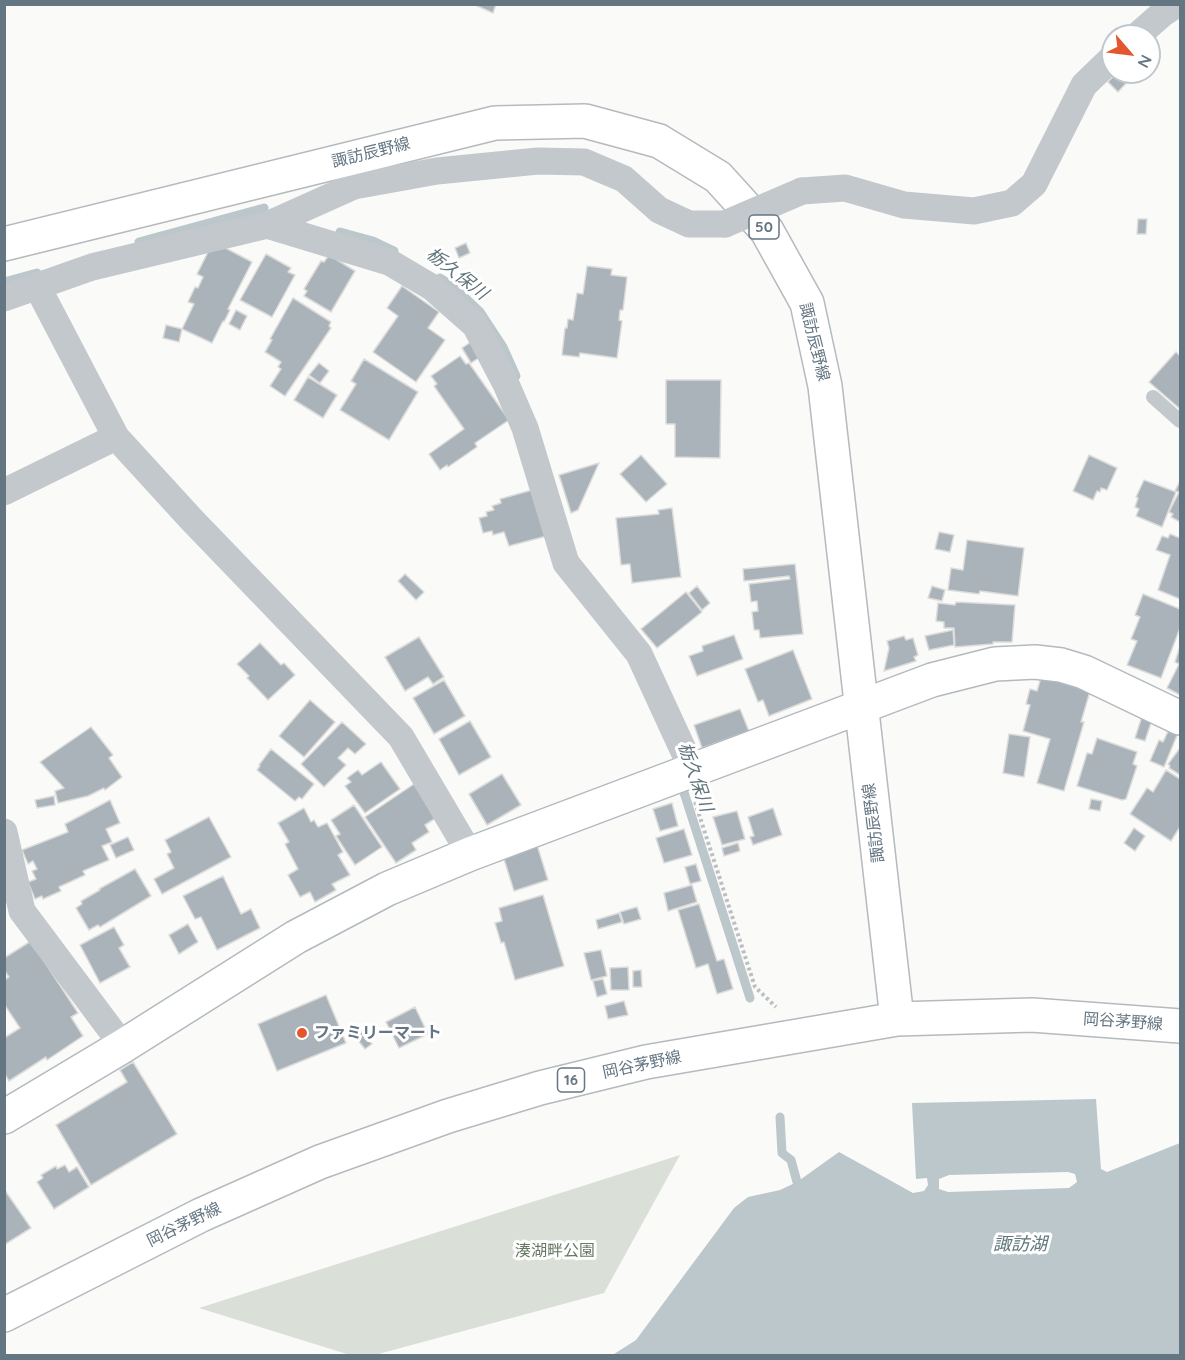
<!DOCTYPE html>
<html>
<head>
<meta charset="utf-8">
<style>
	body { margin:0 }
	#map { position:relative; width:1185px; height:1360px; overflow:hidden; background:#fafaf8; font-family:Quicksand,sans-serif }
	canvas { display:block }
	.frame { position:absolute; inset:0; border:6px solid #657683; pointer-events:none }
	.north { position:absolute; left:1101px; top:24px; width:60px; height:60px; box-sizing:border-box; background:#fff; border:2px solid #c1c8cd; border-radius:50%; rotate:118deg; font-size:16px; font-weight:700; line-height:24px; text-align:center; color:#657683 }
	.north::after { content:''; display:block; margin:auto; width:21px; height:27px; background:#e4572e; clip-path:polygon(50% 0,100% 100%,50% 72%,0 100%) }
</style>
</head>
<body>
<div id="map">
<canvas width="1185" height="1360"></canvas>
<div class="frame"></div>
<div class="north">N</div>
</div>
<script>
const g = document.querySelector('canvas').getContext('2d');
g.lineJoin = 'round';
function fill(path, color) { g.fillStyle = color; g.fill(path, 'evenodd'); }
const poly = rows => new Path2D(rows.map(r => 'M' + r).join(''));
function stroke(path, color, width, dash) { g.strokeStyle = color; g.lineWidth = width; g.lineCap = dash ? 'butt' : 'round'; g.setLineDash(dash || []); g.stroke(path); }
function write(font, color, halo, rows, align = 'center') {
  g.font = font + ' Quicksand,"Noto Sans JP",sans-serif'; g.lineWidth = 6; g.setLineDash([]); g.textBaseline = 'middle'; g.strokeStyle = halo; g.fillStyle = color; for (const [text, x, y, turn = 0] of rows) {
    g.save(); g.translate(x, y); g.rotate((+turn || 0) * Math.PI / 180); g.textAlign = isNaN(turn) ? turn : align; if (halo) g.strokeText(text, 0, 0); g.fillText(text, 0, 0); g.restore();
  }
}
fill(poly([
	[680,1155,604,1293,371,1356,350,1355,199,1308]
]), '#dadfd7');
fill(poly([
	[1096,1099,1101,1169,1107,1172,1180,1143,1180,1355,611,1356,636,1340,734,1208,748,1197,780,1190,797,1182,839,1152,913,1193,924,1191,928,1185,927,1178,916,1179,912,1103]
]), '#bbc7cb');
fill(poly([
	[1068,1172,1075,1174,1077,1182,1069,1188,948,1192,939,1189,939,1179,949,1175]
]), '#fafaf8');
stroke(poly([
	[340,232,373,241,394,251],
	[139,242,264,208],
	[440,278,454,287,480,312,503,347,516,376],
	[4,282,37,273],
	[680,780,750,998],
	[780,1117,782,1153,791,1160,797,1182]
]), '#bbc7cb', 9);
const building = poly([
	[473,4,496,4,493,13,473,4],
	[1117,72,1123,72,1130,79,1118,92,1108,82,1117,72],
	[1138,219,1147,219,1146,234,1137,234,1138,219],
	[466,243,470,253,459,258,455,248,466,243],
	[218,244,252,262,228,309,230,310,224,322,223,321,212,343,182,329,194,304,188,302,195,287,198,288,203,277,197,274,210,248,218,244],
	[266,254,291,268,288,272,295,275,272,317,240,300,266,254],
	[329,255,355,271,331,312,304,296,307,291,304,289,321,261,324,262,329,255],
	[587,266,612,269,611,275,627,277,623,310,620,310,619,320,622,321,617,358,580,353,579,357,562,355,565,328,567,328,568,319,573,320,577,293,583,294,587,266],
	[402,286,439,312,428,328,445,340,416,382,373,352,398,316,387,308,402,286],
	[293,298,331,322,329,326,331,328,285,396,270,386,281,369,278,367,281,362,265,352,272,340,270,339,293,298],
	[236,310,247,316,240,330,229,324,236,310],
	[166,325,182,329,179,342,163,338,166,325],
	[474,340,483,355,471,363,462,348,474,340],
	[1176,352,1180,356,1180,409,1149,382,1176,352],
	[460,356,466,364,469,363,509,420,475,443,477,447,448,467,447,465,440,470,429,454,464,429,434,386,437,384,431,376,460,356],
	[364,359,418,392,389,440,340,410,356,384,351,381,364,359],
	[319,363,329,371,320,383,309,375,319,363],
	[308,377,337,395,323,418,294,400,308,377],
	[666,380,721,380,720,458,675,457,675,424,666,424,666,380],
	[641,455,667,484,646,502,620,474,641,455],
	[1089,455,1117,468,1107,490,1101,488,1100,492,1097,491,1093,500,1073,491,1089,455],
	[599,463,578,510,571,513,559,475,599,463],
	[1144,480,1176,492,1162,527,1136,516,1139,509,1135,507,1138,498,1136,497,1144,480],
	[1180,481,1180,522,1171,517,1173,514,1169,512,1179,492,1175,491,1180,481],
	[532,490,547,536,509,546,504,532,493,535,492,531,483,533,479,518,487,516,486,512,494,510,492,506,501,503,500,499,532,490],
	[672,508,681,577,632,583,630,564,621,565,616,518,659,514,658,510,672,508],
	[939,532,954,535,950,552,935,549,939,532],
	[1170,534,1180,538,1180,599,1158,590,1170,555,1156,550,1162,536,1168,538,1170,534],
	[967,540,1024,548,1018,596,980,591,979,594,948,590,951,568,963,570,967,540],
	[795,564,803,634,760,638,759,630,754,630,752,612,758,611,757,601,751,602,749,584,790,579,789,576,744,581,743,569,795,564],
	[405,574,424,592,416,600,398,581,405,574],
	[697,586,710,603,702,610,689,593,697,586],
	[932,586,945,590,942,601,928,598,932,586],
	[686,592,702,612,657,648,641,629,686,592],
	[1143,594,1180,609,1180,628,1161,678,1127,665,1137,641,1131,639,1140,617,1135,615,1143,594],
	[956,602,1015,605,1012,642,993,642,993,644,955,647,954,628,944,628,944,622,936,621,938,603,955,605,956,602],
	[953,630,954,645,929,650,925,636,953,630],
	[734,635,743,659,697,676,689,656,703,651,702,646,734,635],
	[904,636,906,640,913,638,918,655,914,657,916,661,884,671,889,648,887,641,904,636],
	[419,637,444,677,433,684,428,677,405,691,385,657,419,637],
	[260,643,281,665,284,663,295,675,268,700,247,678,249,676,237,664,260,643],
	[1180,646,1180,695,1167,688,1179,664,1175,662,1180,646],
	[793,650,812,699,769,716,763,700,758,702,745,669,793,650],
	[1042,674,1091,688,1081,722,1084,722,1064,791,1037,783,1050,739,1023,731,1030,705,1026,704,1030,689,1037,691,1042,674],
	[444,680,465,716,434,734,413,698,444,680],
	[310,700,335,722,304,757,279,736,310,700],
	[740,709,749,731,702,748,694,725,740,709],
	[1143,713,1153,717,1145,741,1135,738,1143,713],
	[470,721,491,757,459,775,439,739,470,721],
	[342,722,366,744,355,754,348,748,338,758,346,765,324,787,301,764,342,722],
	[1171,725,1180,728,1164,767,1150,761,1159,740,1163,742,1171,725],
	[91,727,113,755,109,758,122,777,105,790,104,788,88,796,58,803,55,791,64,788,40,762,91,727],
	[1009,734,1030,737,1024,777,1003,773,1009,734],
	[1097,738,1137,752,1133,764,1137,766,1126,799,1122,800,1077,786,1087,753,1092,754,1097,738],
	[1180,748,1180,775,1169,768,1170,766,1168,764,1180,748],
	[271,749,314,784,302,799,299,797,295,801,257,770,260,766,259,765,271,749],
	[381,762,400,789,365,813,345,786,351,782,347,778,358,770,362,775,381,762],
	[1166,770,1180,779,1180,827,1171,841,1130,814,1147,788,1153,792,1166,770],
	[502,774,521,805,487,825,469,794,502,774],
	[414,784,436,818,425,825,429,832,412,843,416,850,396,863,365,817,414,784],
	[54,796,55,805,37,808,35,800,54,796],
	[1091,799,1102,801,1100,811,1089,809,1091,799],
	[110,800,120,823,106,829,112,842,102,846,109,860,83,871,85,875,59,887,61,891,43,899,42,896,35,899,28,882,36,879,32,871,37,869,33,861,28,864,22,850,68,832,65,824,110,800],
	[672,803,678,826,660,831,653,809,672,803],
	[354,805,382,847,355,865,336,836,340,834,331,820,354,805],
	[304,808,311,822,314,820,318,827,327,823,343,852,338,855,350,875,332,884,336,890,315,902,310,892,300,897,288,875,298,869,285,844,289,842,278,823,304,808],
	[773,808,782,835,753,845,750,837,754,836,748,817,773,808],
	[737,811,745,839,722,845,713,817,737,811],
	[209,817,231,857,162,894,154,879,174,868,167,854,171,852,165,840,209,817],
	[1134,828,1145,836,1135,851,1124,843,1134,828],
	[684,829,692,855,664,863,656,838,684,829],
	[128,837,134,850,116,858,110,845,128,837],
	[738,843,740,851,724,856,722,848,738,843],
	[537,845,548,880,514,891,503,856,537,845],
	[696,864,701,881,690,884,685,867,696,864],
	[135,869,151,896,100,927,98,925,89,930,76,908,82,904,81,901,100,890,99,889,135,869],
	[223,876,241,914,251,909,260,928,217,950,201,917,195,919,183,896,223,876],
	[692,885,697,902,668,911,664,893,692,885],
	[543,895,564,966,515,980,504,942,501,943,495,923,502,921,499,908,543,895],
	[699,904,717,961,724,959,733,989,717,994,708,964,696,968,678,910,699,904],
	[637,907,641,919,624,924,620,912,637,907],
	[619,913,622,922,598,929,596,920,619,913],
	[188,924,198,942,179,954,169,935,188,924],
	[114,927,124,945,119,948,130,967,100,983,80,945,114,927],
	[31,941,78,1013,71,1017,83,1036,47,1060,46,1057,9,1081,4,1073,4,1038,20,1028,4,1004,4,980,9,977,4,970,4,958,31,941],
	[601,950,607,976,591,980,584,953,601,950],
	[628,967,629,990,611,990,610,968,628,967],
	[641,970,642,987,633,987,633,971,641,970],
	[603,979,607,994,597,997,593,981,603,979],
	[326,995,346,1043,277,1071,258,1024,326,995],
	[624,1001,628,1015,608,1019,605,1006,624,1001],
	[415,1007,428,1034,399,1048,386,1022,415,1007],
	[358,1028,372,1044,365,1049,352,1033,358,1028],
	[133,1062,177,1134,91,1185,56,1125,127,1082,120,1070,133,1062],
	[65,1165,69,1172,77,1167,89,1187,54,1209,37,1182,43,1178,41,1175,56,1166,57,1169,65,1165],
	[4,1189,31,1228,4,1245,4,1189]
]);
fill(building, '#aab3b9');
stroke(building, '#dcdcda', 1.5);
const secondary = poly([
	[4,1117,123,1046,296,937,387,889,470,854,932,680,995,664,1035,662,1061,665,1084,672,1180,718]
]);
const primary = poly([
	[4,244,495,123,585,121,659,141,718,177,767,231,807,303,825,386,897,1019],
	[4,1315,201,1215,320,1162,448,1116,540,1088,646,1062,897,1019,1032,1015,1180,1026]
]);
stroke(secondary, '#b3babf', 36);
stroke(primary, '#b5babe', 36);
stroke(poly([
	[695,802,755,987,776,1007]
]), '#bbbfc2', 4, [3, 3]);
stroke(poly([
	[1153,397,1180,421]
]), '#c3c8cc', 14);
stroke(poly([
	[1137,36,1162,14,1177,4],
	[802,191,845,188,904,205,974,211,1012,203,1034,184,1084,85,1113,57],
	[267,225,389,262,433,288,475,325,506,384,525,428,566,563,639,654,692,769],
	[37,286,116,437,191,519,401,737,470,854],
	[4,298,92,267,267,225,354,186,437,171,538,161,584,162,624,179,659,210,689,224,725,224],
	[4,492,116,437],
	[4,832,22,911,123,1046]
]), '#c3c8cc', 27);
stroke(secondary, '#fff', 33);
stroke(primary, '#fff', 33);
stroke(poly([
	[725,224,802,191]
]), '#c3c8cc', 27);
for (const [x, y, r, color] of [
	[302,1033,6,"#e4572e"]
]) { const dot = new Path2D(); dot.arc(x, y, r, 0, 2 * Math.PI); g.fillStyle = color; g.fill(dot); stroke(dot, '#fff', 2); }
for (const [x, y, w] of [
	[764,227,30],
	[571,1080,27]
]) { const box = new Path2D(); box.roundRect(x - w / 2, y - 12, w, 24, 4.5); g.fillStyle = '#fff'; g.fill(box); stroke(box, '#657683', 1.5); }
write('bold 15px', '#657683', null, [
	["50",764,227],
	["16",571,1080]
]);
write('16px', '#657683', '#fff', [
	["諏訪辰野線",371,153,-14],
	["諏訪辰野線",814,342,76],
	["諏訪辰野線",874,823,-97],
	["岡谷茅野線",1123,1022,4],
	["岡谷茅野線",642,1065,-12],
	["岡谷茅野線",184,1225,-26]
]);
write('bold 16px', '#657683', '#fff', [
	["ファミリーマート",314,1033]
], 'left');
write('16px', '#687a64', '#fff', [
	["湊湖畔公園",555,1251]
]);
write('italic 18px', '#60757c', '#fff', [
	["栃久保川",457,274,38],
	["栃久保川",695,777,71],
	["諏訪湖",1020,1245]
]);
</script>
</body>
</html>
